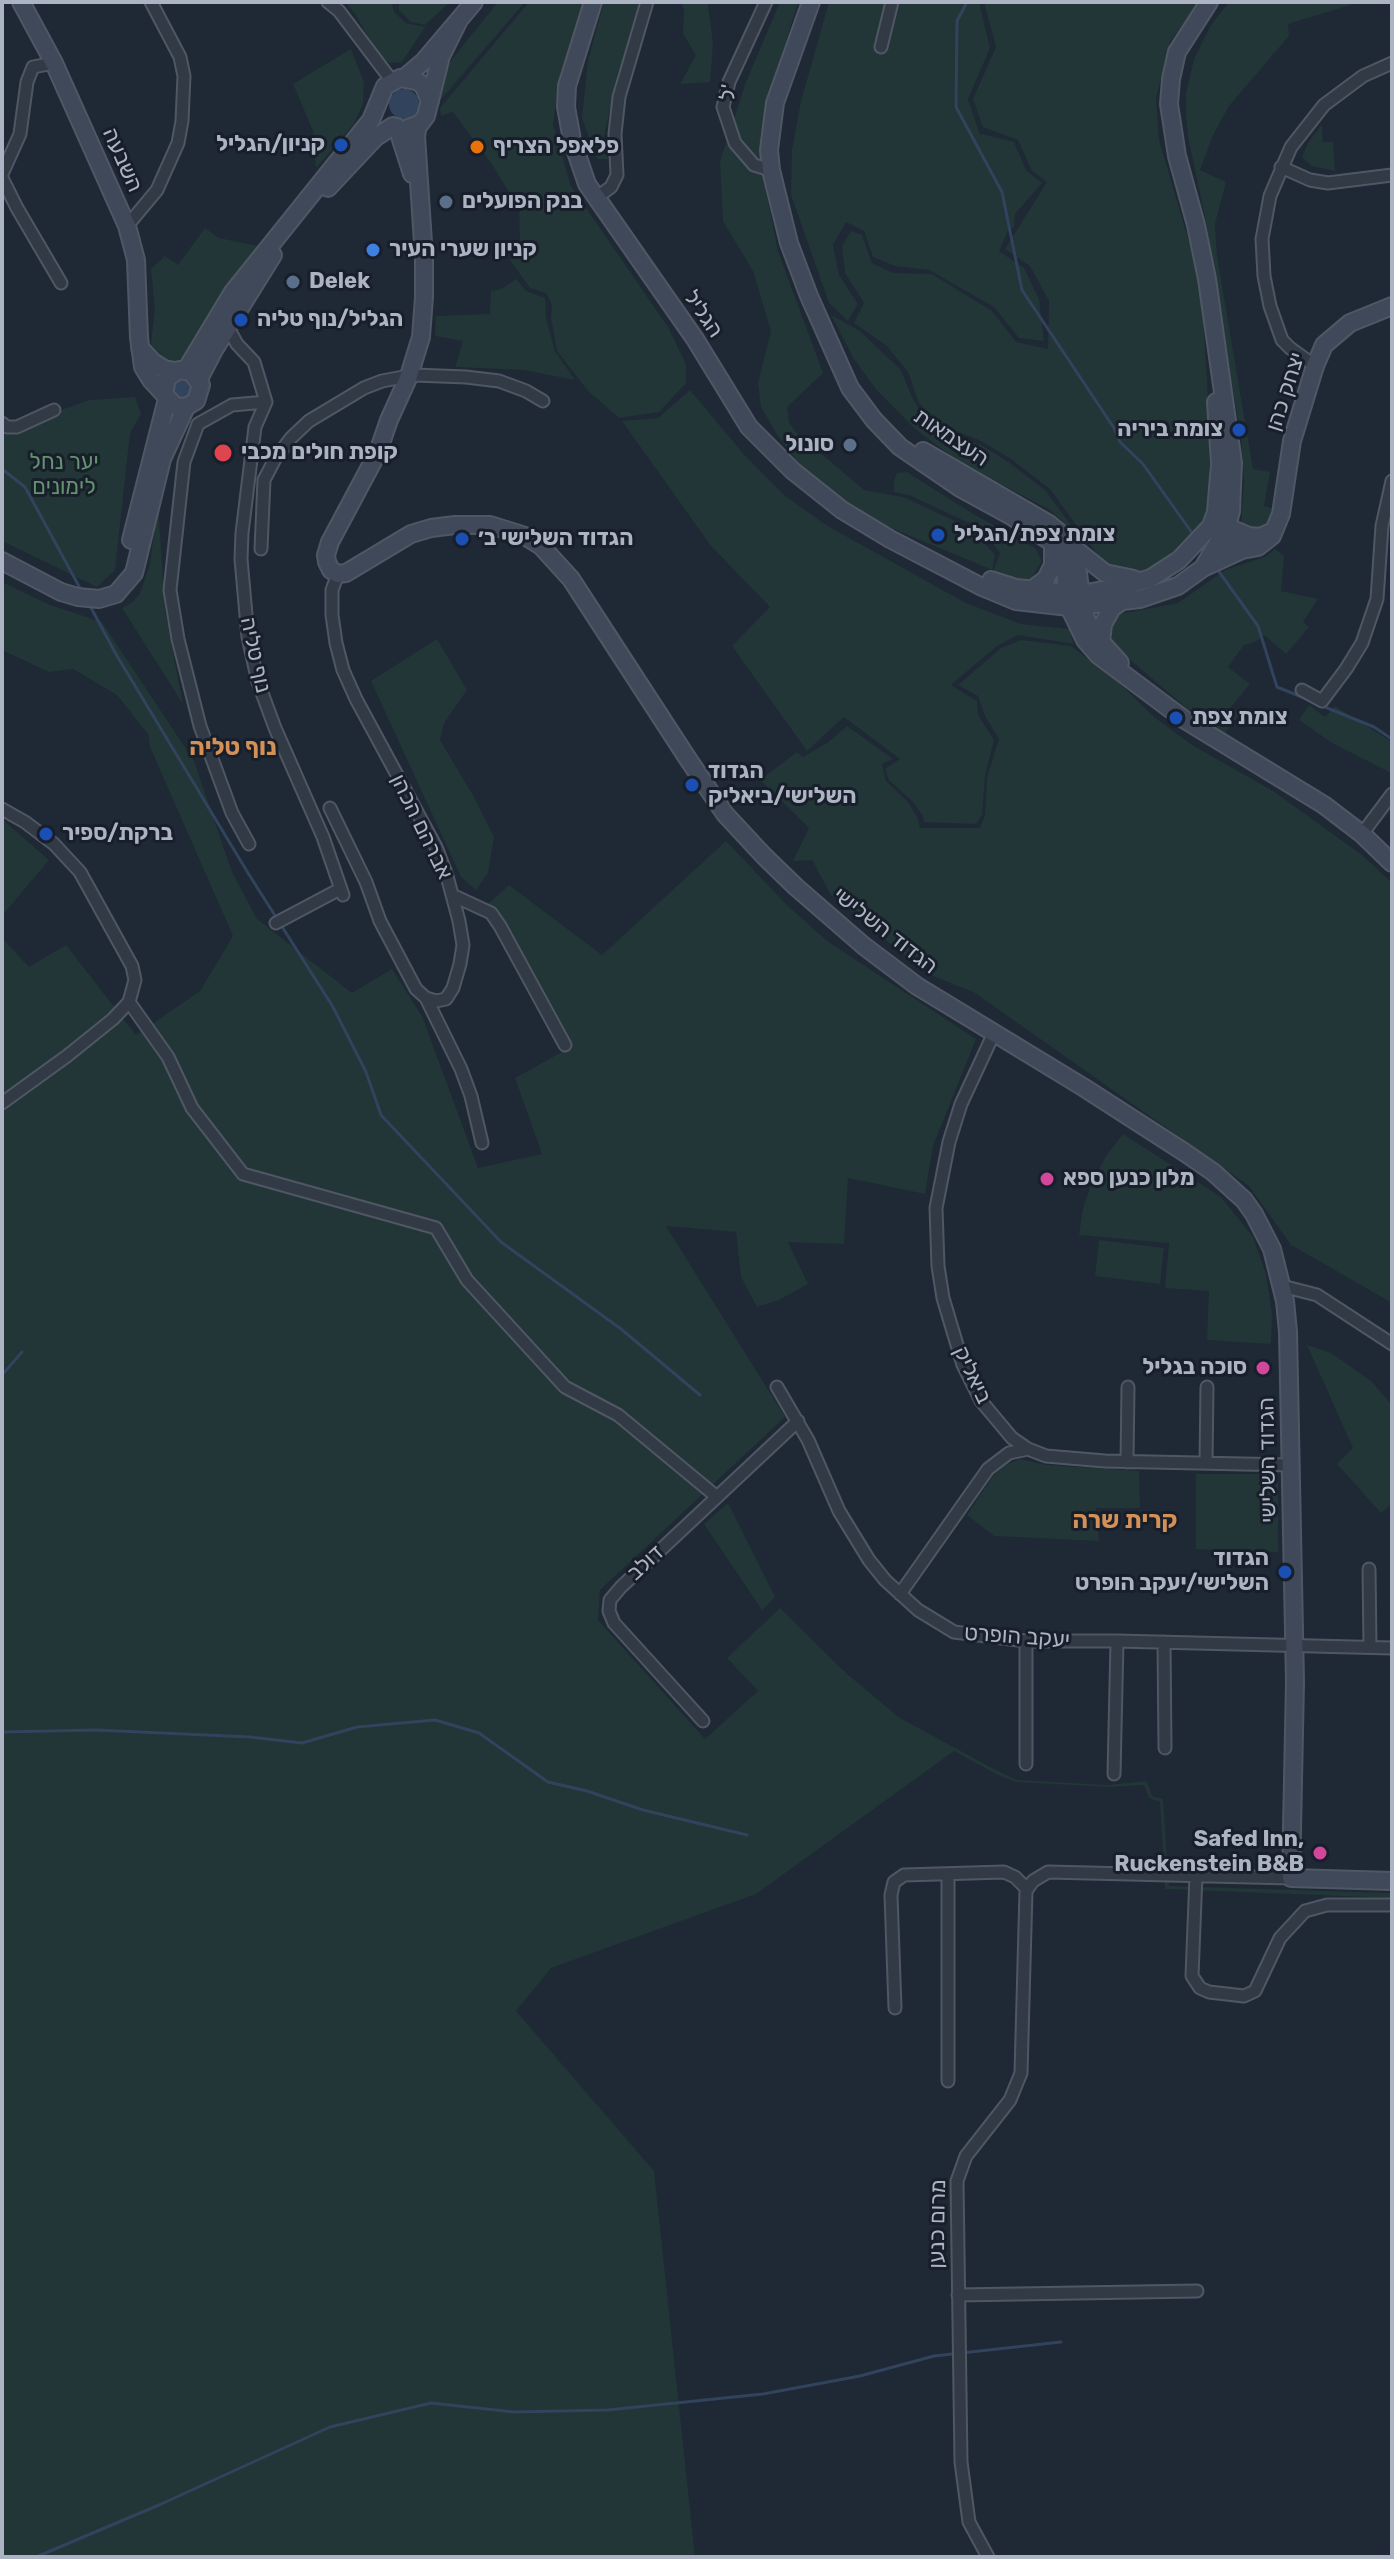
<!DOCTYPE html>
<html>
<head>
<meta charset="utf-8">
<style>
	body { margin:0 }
	#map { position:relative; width:1394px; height:2559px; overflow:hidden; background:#1f2835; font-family:Rubik,sans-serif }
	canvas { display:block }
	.frame { position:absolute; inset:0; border:4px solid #acb4c3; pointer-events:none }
</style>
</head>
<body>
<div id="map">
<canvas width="1394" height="2559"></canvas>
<div class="frame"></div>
</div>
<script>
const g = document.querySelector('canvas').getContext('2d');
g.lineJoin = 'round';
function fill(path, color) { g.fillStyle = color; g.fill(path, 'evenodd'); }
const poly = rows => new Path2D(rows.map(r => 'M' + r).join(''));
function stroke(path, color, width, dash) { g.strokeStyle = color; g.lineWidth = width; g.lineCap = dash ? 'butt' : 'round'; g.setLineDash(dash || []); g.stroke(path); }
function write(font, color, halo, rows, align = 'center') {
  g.font = font + ' Rubik,Heebo,sans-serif'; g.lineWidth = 6; g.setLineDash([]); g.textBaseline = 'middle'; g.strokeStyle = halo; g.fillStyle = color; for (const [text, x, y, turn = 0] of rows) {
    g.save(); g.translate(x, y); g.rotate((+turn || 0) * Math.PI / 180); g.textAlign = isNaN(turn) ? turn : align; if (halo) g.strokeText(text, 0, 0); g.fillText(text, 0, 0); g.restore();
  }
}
fill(poly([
	[345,2,391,2,394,12,406,23,425,27,402,62,390,63,379,58,356,15],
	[399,2,450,2,425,25,411,22,399,10],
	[498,2,525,2,437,104,440,83,452,59],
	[529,2,583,2,560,75,553,124,571,186,668,327,686,364,686,383,659,412,619,418,588,391,557,351,551,318,552,305,546,293,530,288,510,260,520,243,519,208,491,163,453,112,441,116,440,108],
	[604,2,648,2,631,48,618,71,604,136,608,159,597,159,582,118,588,60],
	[681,2,710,2,708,6,713,43,710,82,680,84,696,55,683,34,684,10],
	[780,2,798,2,765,110,760,161,778,251,823,373,787,407,789,423,808,447,823,455,864,490,903,497,972,529,995,555,992,570,858,514,812,480,778,436,761,407,758,383,771,331,753,271,723,221,720,161,746,82],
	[829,2,979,2,990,48,968,99,980,135,982,134,1014,142,1026,170,1042,183,1015,214,1014,227,1008,231,999,251,1024,268,1039,299,1044,341,1019,338,994,307,929,270,895,266,873,257,864,231,846,222,833,245,839,275,858,304,848,321,829,303,791,195,792,150,801,101],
	[984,2,1199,2,1170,42,1156,98,1159,140,1191,248,1202,304,1207,378,1210,494,1206,519,1190,548,1142,577,1123,575,1103,562,1050,489,1011,459,979,440,934,423,918,401,908,372,887,346,854,323,864,303,845,273,842,246,851,231,862,235,872,263,893,273,932,274,992,311,1016,342,1048,349,1049,301,1030,266,1005,249,1047,182,1032,171,1018,140,983,127,973,99,996,47],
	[1229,2,1360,2,1288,24,1289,36,1229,106,1213,135,1200,170,1226,182,1215,224,1217,256,1253,469,1270,472,1264,506,1272,508,1270,520,1265,527,1254,531,1241,525,1244,480,1241,439,1206,222,1188,137,1186,115,1186,93,1194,59,1211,25],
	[351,49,364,82,363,104,354,124,316,168,313,131,293,84],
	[1322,124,1323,142,1333,142,1335,171,1312,166,1302,157,1308,143],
	[205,228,219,238,263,247,188,355,171,364,150,352,155,309,151,269,165,256,178,265],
	[516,279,526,291,545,298,546,318,555,351,575,380,524,370,455,367,463,341,435,336,436,316,490,314,491,291,501,289],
	[831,315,860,331,901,370,912,397,929,427,981,445,1010,463,1046,491,1081,539,1050,510,959,462,914,428,875,388,854,359],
	[690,390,748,459,784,495,826,525,966,603,1021,624,1069,629,1074,644,1018,635,997,646,951,685,977,701,978,715,994,740,985,777,982,815,976,824,924,822,923,816,913,802,889,780,885,769,900,759,844,717,807,751,732,646,770,607,711,546,622,421,658,418],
	[135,397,141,414,130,433,115,570,97,587,2,541,2,431,89,400],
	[907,472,975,515,1035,548,1042,561,1028,584,991,577,1000,553,982,529,909,495,894,492,894,480,897,473],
	[158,504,165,611,183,704,122,608,133,602,140,593,150,564],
	[1275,549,1284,556,1281,591,1318,599,1303,622,1309,627,1286,654,1264,635,1255,642,1244,645,1228,667,1250,684,1231,707,1240,714,1224,734,1184,706,1113,645,1108,633,1111,623,1119,614,1178,603,1225,570,1265,557],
	[2,582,50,605,102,622,194,761,232,872,257,919,352,993,392,969,422,1016,478,1168,542,1154,515,1078,567,1049,488,904,509,885,602,955,726,841,788,906,827,941,976,1039,933,1146,925,1194,848,1178,844,1244,788,1242,808,1284,779,1300,757,1307,741,1277,736,1232,666,1226,785,1417,600,1590,598,1620,705,1739,758,1691,727,1658,780,1608,846,1673,900,1718,992,1768,1017,1780,1108,1785,1147,1781,1152,1796,1163,1799,1169,1886,1392,1893,1392,1898,1165,1889,1160,1802,1149,1798,1144,1785,1109,1787,1016,1782,996,1774,954,1751,756,1894,551,1968,516,2011,654,2171,695,2557,2,2557,2,938,29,967,66,945,136,1035,200,991,233,936,150,747,148,734,117,695,73,669,49,672,2,650],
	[437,639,467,690,444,723,440,740,474,797,494,837,488,873,476,890,461,877,371,681],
	[1021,640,1071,646,1117,681,1153,716,1192,745,1273,791,1362,855,1392,883,1392,1303,1291,1245,1249,1186,975,993,926,973,831,895,812,860,793,861,809,828,760,780,797,752,803,757,827,743,847,726,893,759,882,764,886,781,908,802,918,819,920,828,980,828,985,815,987,777,999,739,985,716,978,696,958,685,1001,648],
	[1309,705,1325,717,1335,706,1392,742,1391,773,1332,743,1299,720],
	[2,819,49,860,2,916],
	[1123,1134,1221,1197,1253,1237,1266,1274,1272,1313,1271,1344,1207,1340,1209,1291,1165,1288,1169,1243,1079,1235,1083,1208,1092,1182,1106,1156],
	[1099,1240,1164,1248,1160,1284,1095,1276],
	[1307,1345,1331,1353,1371,1381,1392,1405,1392,1503,1381,1513,1337,1464,1353,1448],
	[1020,1459,1047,1465,1139,1471,1140,1508,1096,1508,1099,1541,994,1536,967,1515,993,1476,1006,1465],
	[1196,1474,1278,1474,1278,1552,1196,1549],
	[728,1503,775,1597,762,1610,704,1524]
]), '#223537');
fill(poly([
	'389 104a15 15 0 1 1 30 0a15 15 0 1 1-30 0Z',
	[171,378,193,379,194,397,176,403,168,382]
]), '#32435d');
stroke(poly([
	[967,2,957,21,956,107,1002,192,1022,290,1114,428,1120,442,1143,464,1195,537],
	[2,469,25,487,81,590],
	[1217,569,1258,626,1277,687,1309,700],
	[89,604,117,656,248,873,333,1007,366,1072,381,1115,501,1242,621,1329,700,1395],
	[1320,705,1374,727,1392,739],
	[2,1375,22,1352],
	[2,1732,96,1730,250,1737,302,1743,357,1727,435,1720,479,1733,548,1782,587,1791,643,1810,747,1835],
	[36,2557,159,2505,330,2427,431,2403,514,2412,608,2410,763,2394,860,2376,934,2356,1061,2342]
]), '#32435d', 3);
const street = poly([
	[328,2,339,11,392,81],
	[766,2,729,82,723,107,735,143,754,165,771,170],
	[881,47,892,2],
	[1281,167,1310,180,1328,183,1392,175],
	[2,174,20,134,27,82,33,67,54,63],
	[2,178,17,208,61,283],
	[596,198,611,187,617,175,615,134,619,97,647,2],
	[127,226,157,190,178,143,182,121,184,76,180,57,151,2],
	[228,328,237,344,254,362,266,402,255,427,242,533,241,559,248,637,258,682,275,728,323,837,343,895],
	[1315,366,1290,348,1282,340,1270,306,1264,276,1262,239,1270,196,1291,147,1324,105,1363,76,1392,63],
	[2,423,7,427,17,427,54,410],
	[261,549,264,480,275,459,291,438,309,421,364,388,382,381,414,375,466,377,499,381,526,391,543,401],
	[1302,690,1322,701,1346,669,1362,643,1377,599,1382,526,1392,481],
	[330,808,366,882,380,921,416,989,426,998,436,1001,446,999,453,988,460,964,463,945,459,921,447,876,436,847,356,699,343,670,336,643,332,615,332,590,338,574],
	[2,809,25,822,54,844,80,872,132,966,135,980,129,1002,113,1019,67,1056,2,1103],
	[1362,834,1392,794],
	[249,844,232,813,200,726,178,639,170,590,184,462,198,424,232,405,266,402],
	[452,895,491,913,500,926,565,1045],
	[276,923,340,889],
	[426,998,461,1069,471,1096,482,1143],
	[129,1002,168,1057,192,1108,243,1174,436,1228,467,1280,565,1387,618,1415,717,1497],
	[994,1033,961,1104,949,1142,936,1208,938,1266,943,1298,963,1365,981,1401,1012,1438,1028,1449,1046,1456,1105,1461,1290,1465],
	[1282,1286,1317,1295,1392,1344],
	[777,1387,808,1440,839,1511,869,1560,885,1580,918,1610,954,1632,1026,1641,1117,1641,1392,1648],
	[1127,1462,1128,1387],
	[1206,1463,1207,1387],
	[1369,1569,1370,1647],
	[900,1594,988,1469,1009,1453,1028,1449],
	[1026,1641,1026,1764],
	[1164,1642,1165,1748],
	[703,1721,614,1623,609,1611,610,1600,621,1587,798,1421],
	[1114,1774,1117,1641],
	[1196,1875,1192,1976,1200,1988,1209,1992,1244,1996,1255,1991,1280,1938,1305,1911,1327,1905,1392,1905],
	[895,2008,891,1895,894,1882,904,1875,1004,1872,1015,1877,1027,1889],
	[948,2081,948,1874],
	[958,2295,1197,2291],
	[988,2557,969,2522,961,2462,957,2181,966,2156,1010,2100,1021,2073,1026,1891,1033,1881,1048,1872,1291,1878]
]);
const secondary = poly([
	[21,2,54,63,127,226,136,260,139,338,143,367,151,380,175,406,186,407,196,401,201,385,191,372,179,370,167,378,164,394],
	[593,2,567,86,566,107,572,140,587,184,695,339,749,427,793,471,842,510,890,539,980,586,1016,601,1069,607,1140,599,1178,586,1203,568,1227,527,1231,511,1233,463,1207,279,1196,225,1177,156,1169,104,1171,79,1177,52,1209,2],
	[811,2,775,103,769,150,771,170,789,243,809,296,850,388,874,420,900,447,960,488,1013,517,1053,543,1064,564,1069,607,1085,640,1098,655,1185,720,1324,805,1362,834,1392,863],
	[404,78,424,61,474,2],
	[418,124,416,136,424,258,424,297,421,337,409,376,389,420,378,452,330,542,326,555,327,562,331,570,338,574,346,573,411,534,431,528,455,525,490,525,525,536,541,546,571,579,686,756,725,814,764,856,796,887,864,946,917,986,1083,1087,1184,1152,1213,1172,1244,1200,1254,1214,1272,1249,1285,1301,1288,1332,1295,1682,1291,1878,1392,1881],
	[397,127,412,174],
	[408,128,420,124,426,116,441,56,458,22],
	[328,188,376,137,393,126],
	[140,348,153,362,164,369,175,371],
	[186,370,233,292,371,120,385,86,400,78,416,81,423,85,430,101],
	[199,379,214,350,273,255],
	[923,451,1049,524,1060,533,1076,556,1082,606,1087,621,1094,634,1120,663],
	[1217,526,1227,527,1249,536,1260,537,1271,532],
	[1215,530,1221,538,1242,550,1258,547,1272,536,1281,514,1292,441,1315,366,1324,345,1350,323,1392,306],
	[131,540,167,399],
	[1075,549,1105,573,1134,579],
	[2,561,61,592,78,597,99,599,116,594,134,573,162,459,186,407],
	[1203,568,1242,550],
	[991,580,1016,588,1082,594,1128,585,1151,578,1179,560,1211,526,1216,512,1220,464,1216,402],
	[1034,588,1046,579,1053,565,1053,545],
	[1101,642,1103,624,1112,608,1122,601]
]);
stroke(street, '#505764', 15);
stroke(secondary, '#505764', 20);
stroke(street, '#323a46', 11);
stroke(secondary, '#404959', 16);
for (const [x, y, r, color] of [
	[341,145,8,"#1a4fb4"],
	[477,147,8,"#e8710a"],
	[446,202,8,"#5c6f8a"],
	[373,250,8,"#3f7fe0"],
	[293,282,8,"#5c6f8a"],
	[241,320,8,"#1a4fb4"],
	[1239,430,8,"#1a4fb4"],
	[850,445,8,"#5c6f8a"],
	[223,453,10,"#e0444e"],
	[938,535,8,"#1a4fb4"],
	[462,539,8,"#1a4fb4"],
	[1176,718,8,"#1a4fb4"],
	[692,785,8,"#1a4fb4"],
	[46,834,8,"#1a4fb4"],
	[1047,1179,8,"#d1479c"],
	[1263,1368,8,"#d1479c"],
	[1285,1572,8,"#1a4fb4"],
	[1320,1853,8,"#d1479c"]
]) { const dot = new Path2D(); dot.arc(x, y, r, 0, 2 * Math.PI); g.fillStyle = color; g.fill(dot); stroke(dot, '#181f2a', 3); }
write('22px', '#acb4c3', '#181f2a', [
	["ל'",729,93,-77],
	["השבעה",122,160,66],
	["הגליל",703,314,56],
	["יצחק כהן",1286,392,-72],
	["העצמאות",951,438,34],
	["נוף טליה",255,655,78],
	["אברהם הכהן",421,827,64],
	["הגדוד השלישי",885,931,38],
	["ביאליק",972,1375,65],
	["הגדוד השלישי",1268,1460,-91],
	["דולב",646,1563,-43],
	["יעקב הופרט",1017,1637,4],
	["מרום כנען",938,2224,-89]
]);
write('bold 22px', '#acb4c3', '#181f2a', [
	["קניון/הגליל",325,145,"right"],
	["פלאפל הצריף",493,147],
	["בנק הפועלים",462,202],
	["קניון שערי העיר",389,250],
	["Delek",309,282],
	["הגליל/נוף טליה",257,320],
	["צומת ביריה",1223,430,"right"],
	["סונול",834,445,"right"],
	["קופת חולים מכבי",241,453],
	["צומת צפת/הגליל",954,535],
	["הגדוד השלישי ב׳",478,539],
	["צומת צפת",1192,718],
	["הגדוד",708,772],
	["השלישי/ביאליק",708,797],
	["ברקת/ספיר",62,834],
	["מלון כנען ספא",1063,1179],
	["סוכה בגליל",1247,1368,"right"],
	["הגדוד",1269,1559,"right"],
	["השלישי/יעקב הופרט",1269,1584,"right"],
	["Safed Inn,",1304,1840,"right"],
	["Ruckenstein B&B",1304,1865,"right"]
], 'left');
write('22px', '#649370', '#181f2a', [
	["יער נחל",64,463],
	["לימונים",64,488]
]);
write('bold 24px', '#d39157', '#181f2a', [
	["נוף טליה",233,748],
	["קרית שרה",1125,1521]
]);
</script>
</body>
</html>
